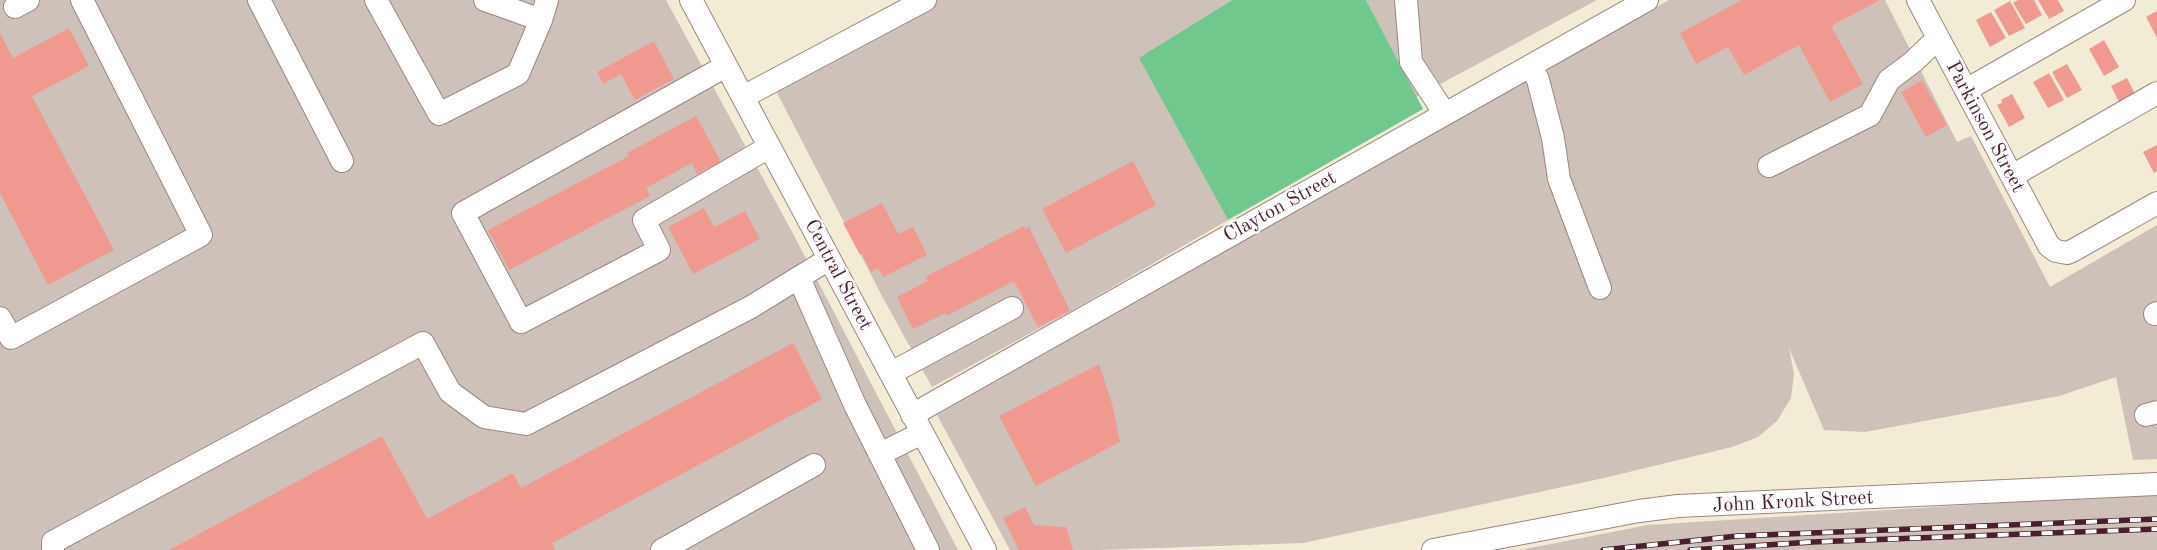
<!DOCTYPE html>
<html>
<head>
<meta charset="utf-8">
<style>
	body { margin:0 }
	canvas { display:block; background:#f2ebd5 }
</style>
</head>
<body>
<canvas width="2157" height="550"></canvas>
<script>
const g = document.querySelector('canvas').getContext('2d');
g.lineJoin = 'round';
function fill(path, color) { g.fillStyle = color; g.fill(path, 'evenodd'); }
const poly = rows => new Path2D(rows.map(r => 'M' + r).join(''));
function stroke(path, color, width, dash) { g.strokeStyle = color; g.lineWidth = width; g.lineCap = dash ? 'butt' : 'round'; g.setLineDash(dash || []); g.stroke(path); }
function write(font, color, halo, rows, align = 'center') {
  g.font = font + ' "Old Standard TT",serif'; g.lineWidth = 5; g.setLineDash([]); g.textBaseline = 'middle'; g.strokeStyle = halo; g.fillStyle = color; for (const [text, x, y, turn = 0] of rows) {
    g.save(); g.translate(x, y); g.rotate((+turn || 0) * Math.PI / 180); g.textAlign = isNaN(turn) ? turn : align; if (halo) g.strokeText(text, 0, 0); g.fillText(text, 0, 0); g.restore();
  }
}
fill(poly([
	[0,0,666,0,790,228,958,550,0,550],
	[934,0,1232,0,1140,58,1228,220,1071,311,932,387,882,296,773,85],
	[1366,0,1597,0,1416,97],
	[1669,0,1885,0,1957,142,1971,136,2050,287,2157,225,2157,459,2133,460,2116,377,2059,396,1865,432,1824,430,1789,348,1794,374,1791,398,1777,421,1758,437,1732,447,1604,478,1303,543,1099,550,1010,550,937,415],
	[2157,493,2157,550,1520,550,1648,525]
]), '#cec1ba');
fill(poly([
	[1232,0,1366,0,1423,109,1228,220,1139,58]
]), '#70c88f');
fill(poly([
	[1742,0,1880,0,1831,26,1863,84,1830,102,1799,45,1744,75,1728,47,1696,64,1680,33],
	[2018,0,2034,0,2042,15,2026,24,2013,3],
	[2038,0,2058,0,2064,11,2049,19],
	[2010,1,2025,28,2009,36,1994,10],
	[2157,11,2157,38,2146,17],
	[1991,12,2006,38,1990,47,1976,20],
	[69,28,89,66,32,96,114,250,48,285,0,193,0,33,13,58],
	[2104,40,2119,67,2104,76,2089,49],
	[654,41,674,79,635,100,621,74,603,84,597,72],
	[2067,64,2082,90,2067,98,2052,72],
	[2049,73,2064,100,2048,108,2033,82],
	[2127,78,2135,94,2119,102,2111,86],
	[1922,80,1947,125,1926,137,1901,92],
	[2012,94,2025,118,2009,127,1997,105,2002,103,2001,100],
	[696,116,721,162,697,174,692,163,646,188,650,196,509,270,488,230,629,156,627,153],
	[2157,145,2157,171,2154,173,2143,152],
	[1133,161,1156,205,1066,253,1042,209],
	[882,203,898,234,913,227,927,255,883,277,878,268,871,272,862,254,860,255,843,223],
	[704,208,714,227,745,211,760,239,693,274,668,227],
	[1024,226,1025,229,1029,227,1070,311,1038,327,1014,281,946,316,945,313,913,329,897,297,928,281,925,277],
	[793,343,822,399,552,543,555,550,169,550,382,436,427,519,513,473,521,488],
	[1099,364,1113,407,1120,442,1036,486,999,416],
	[1025,507,1034,525,1066,527,1073,550,1019,550,1003,518]
]), '#f19b90');
const minor = poly([
	[259,0,342,161],
	[376,0,439,114,518,74,541,20],
	[485,0,541,20,547,0],
	[691,0,985,550],
	[1406,0,1411,62,1445,114],
	[1918,0,2049,246,2056,251,2067,253,2072,251,2157,203],
	[15,7,28,0],
	[726,66,463,213,521,322,659,250,644,220,769,147],
	[1531,66,1538,80,1553,138,1559,179,1600,288],
	[1966,90,2124,0],
	[743,97,925,0],
	[1769,166,1870,115,1889,80,1913,62,1938,38],
	[2012,176,2157,93],
	[799,278,855,405,928,550],
	[2155,314,2157,313],
	[0,318,11,338,201,235,82,0],
	[891,373,1012,308],
	[912,415,1647,0],
	[2146,415,2157,412],
	[880,454,922,433],
	[53,550,53,542,423,343,450,392,484,417,526,424,751,307,829,259],
	[662,550,814,465],
	[1433,550,1639,511,1678,506,2157,484]
]);
stroke(minor, '#9e8580', 24);
stroke(minor, '#fff', 22);
const rail = poly([
	[1603,550,1738,536,2157,519],
	[1690,550,1812,542,2157,529]
]);
stroke(rail, '#4a1f2b', 5.5);
stroke(rail, '#fff', 4, [11]);
write('20px', '#4a1f2b', '#fff', [
	["Parkinson Street",1985,127,62],
	["Clayton Street",1280,207,-29],
	["Central Street",838,275,62],
	["John Kronk Street",1793,502,-3]
]);
</script>
</body>
</html>
